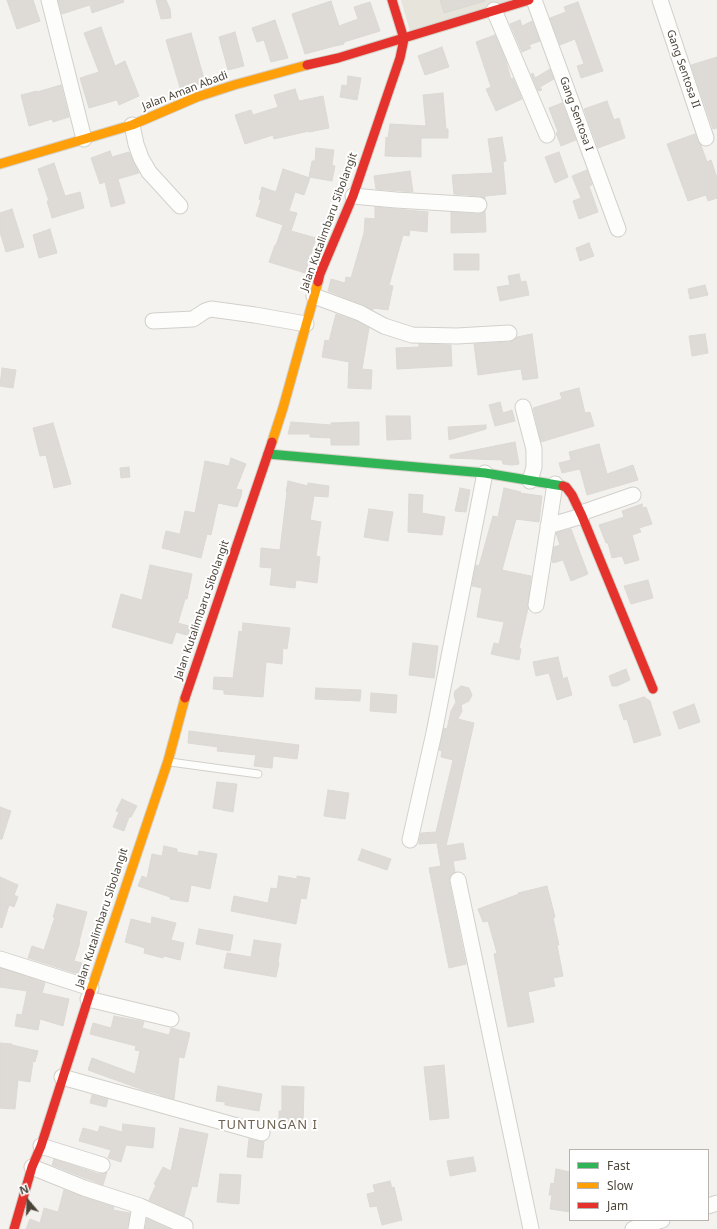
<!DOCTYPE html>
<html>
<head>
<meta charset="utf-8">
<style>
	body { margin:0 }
	#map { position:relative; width:717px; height:1229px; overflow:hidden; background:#f4f2ee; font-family:"Noto Sans",sans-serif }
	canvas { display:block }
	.legend { position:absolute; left:569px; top:1149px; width:140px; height:72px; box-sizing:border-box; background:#fff; border:1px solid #b7b4b0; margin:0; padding:5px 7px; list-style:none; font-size:12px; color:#4b4439 }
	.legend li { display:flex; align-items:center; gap:8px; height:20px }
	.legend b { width:20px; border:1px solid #b7b4b0 }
	.north { position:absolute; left:8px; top:1181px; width:40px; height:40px; -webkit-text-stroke:3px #fff; paint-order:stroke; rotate:341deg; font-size:11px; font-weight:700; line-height:16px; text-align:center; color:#4b4439 }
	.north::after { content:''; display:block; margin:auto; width:14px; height:18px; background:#4b4439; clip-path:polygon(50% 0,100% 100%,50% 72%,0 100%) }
</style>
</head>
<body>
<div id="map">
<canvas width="717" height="1229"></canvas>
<ul class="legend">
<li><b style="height:5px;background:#30b455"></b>Fast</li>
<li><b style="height:5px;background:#ff9f0a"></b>Slow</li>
<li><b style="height:5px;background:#e5322d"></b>Jam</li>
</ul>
<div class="north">N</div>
</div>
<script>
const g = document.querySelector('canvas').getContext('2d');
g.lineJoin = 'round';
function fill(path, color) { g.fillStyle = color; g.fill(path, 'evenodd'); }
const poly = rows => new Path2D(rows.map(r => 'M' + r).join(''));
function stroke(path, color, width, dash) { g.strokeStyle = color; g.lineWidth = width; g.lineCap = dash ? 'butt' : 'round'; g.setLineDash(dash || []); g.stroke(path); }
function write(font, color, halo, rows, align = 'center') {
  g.font = font + ' "Noto Sans",sans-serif'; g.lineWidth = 4; g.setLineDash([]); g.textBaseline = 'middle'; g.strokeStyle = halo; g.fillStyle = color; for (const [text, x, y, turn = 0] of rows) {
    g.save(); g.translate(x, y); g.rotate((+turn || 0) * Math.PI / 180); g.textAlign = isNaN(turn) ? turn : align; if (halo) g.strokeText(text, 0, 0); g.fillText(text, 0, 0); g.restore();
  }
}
fill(poly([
	[401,0,522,0,411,35]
]), '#e7e4dc');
const building = poly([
	[7,0,33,0,40,21,17,29,7,0],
	[58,0,123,0,124,2,92,13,90,5,62,14,58,0],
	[156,0,166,0,170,9,171,18,161,19,156,0],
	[440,0,485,0,485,1,444,13,440,0],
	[331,1,339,26,358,19,354,7,370,2,380,31,344,42,344,44,335,46,305,54,292,14,331,1],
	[578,2,603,71,581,78,577,66,584,64,575,39,560,45,550,18,566,12,564,7,578,2],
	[275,20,288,58,271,62,264,40,257,42,252,28,275,20],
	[520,20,522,26,532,21,540,41,529,45,531,48,522,52,510,24,520,20],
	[101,27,115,66,125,61,139,96,119,105,117,100,89,108,80,78,99,72,84,33,101,27],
	[235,32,244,66,228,70,219,37,235,32],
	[191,33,205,82,181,91,166,40,191,33],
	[495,35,505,58,511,79,513,78,522,99,496,111,486,89,491,87,476,42,495,35],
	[442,47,449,67,425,75,418,56,442,47],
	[717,57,717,128,713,129,691,65,717,57],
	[550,69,554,79,540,87,542,90,538,91,531,74,533,73,535,78,550,69],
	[348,76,361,78,357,100,340,97,342,85,347,86,348,76],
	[61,85,69,117,53,122,52,119,29,126,21,95,37,91,37,92,61,85],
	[295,89,299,101,323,96,329,128,309,132,309,131,274,139,273,135,245,144,235,115,251,110,253,115,278,107,274,95,295,89],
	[443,93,446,129,448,129,448,138,421,138,421,157,385,156,386,137,388,138,390,124,426,126,423,95,443,93],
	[607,101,614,120,619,118,625,138,598,148,584,109,607,101],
	[562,103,576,140,561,146,556,133,558,132,549,108,562,103],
	[695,134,698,141,701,145,707,162,711,160,717,178,717,198,708,201,706,195,688,201,667,144,695,134],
	[502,137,506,161,503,162,506,194,485,196,485,199,480,196,454,194,452,175,493,173,488,139,502,137],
	[316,148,334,150,332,165,335,166,332,181,309,177,312,161,315,161,316,148],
	[110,151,112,157,129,152,139,173,118,179,125,203,111,207,105,182,100,184,91,158,110,151],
	[559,152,568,177,555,183,545,157,559,152],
	[54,163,65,196,80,192,84,208,52,218,47,201,49,201,38,169,54,163],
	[283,169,310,178,304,195,295,192,289,211,297,213,291,231,316,238,305,273,269,262,275,245,276,245,283,225,256,216,261,200,259,199,262,187,276,192,283,169],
	[587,170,592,185,589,186,598,212,579,219,573,201,581,198,572,176,587,170],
	[410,171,413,192,376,189,374,176,410,171],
	[375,207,428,212,427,232,410,230,409,236,403,235,389,285,393,286,388,310,373,308,373,310,363,305,328,291,331,279,345,283,346,277,351,278,364,233,365,218,375,219,375,207],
	[12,209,24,247,6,252,0,232,0,213,12,209],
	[485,211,486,232,451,233,451,212,478,214,485,211],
	[50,229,57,253,39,258,33,235,50,229],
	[589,243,594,256,580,261,576,248,589,243],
	[454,254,479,254,479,270,454,270,454,254],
	[519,274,521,282,526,281,529,295,500,301,497,287,510,285,508,276,519,274],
	[705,285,708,295,690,299,688,289,705,285],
	[336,314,356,321,369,328,362,369,372,370,371,389,348,388,349,362,322,357,325,340,329,341,336,314],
	[532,334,538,378,523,380,521,369,478,375,474,344,510,342,514,340,517,337,532,334],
	[705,334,708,353,692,356,689,336,705,334],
	[419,344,451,345,452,366,397,369,396,348,419,347,419,344],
	[2,368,16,370,13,388,0,386,2,368],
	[579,388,585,413,590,412,594,426,541,442,533,408,562,399,560,393,579,388],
	[500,402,503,413,512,410,515,421,495,426,489,405,500,402],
	[386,416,410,416,411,439,387,440,386,416],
	[291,422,331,425,331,423,359,422,359,445,331,445,331,438,310,437,310,434,288,434,291,422],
	[53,423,71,484,54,488,46,455,40,456,33,428,53,423],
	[486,425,486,429,449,440,448,427,486,425],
	[515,442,519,464,512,465,503,464,502,460,450,458,450,455,515,442],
	[599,444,607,474,633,465,638,480,587,495,580,469,562,473,559,463,571,460,569,452,599,444],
	[231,458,246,464,236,489,242,490,241,496,237,507,218,503,211,535,207,534,201,558,162,548,166,531,180,534,185,511,195,513,205,461,229,466,231,458],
	[129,467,130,477,121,478,120,468,129,467],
	[288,481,308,486,308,483,329,486,328,497,314,496,310,520,321,522,316,556,320,557,317,583,296,580,295,588,270,585,272,568,260,567,261,548,280,550,287,492,286,492,288,481],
	[460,488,470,490,466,512,455,511,460,488],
	[504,488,521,492,520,493,542,496,539,522,516,519,502,570,531,576,528,608,519,648,521,649,519,660,491,654,494,643,499,644,504,622,477,617,482,588,472,586,476,565,479,566,493,516,498,517,504,488],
	[409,494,423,495,422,513,445,517,442,535,408,532,409,494],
	[642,504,643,508,646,507,652,524,639,528,641,532,632,535,639,560,625,564,622,556,612,558,608,543,606,543,599,525,624,517,622,511,642,504],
	[369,509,393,512,388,541,364,537,369,509],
	[571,529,588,574,571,581,563,560,553,563,552,560,554,547,560,545,556,533,571,529],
	[150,565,192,574,187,599,185,599,178,623,196,628,193,637,176,632,172,644,112,627,121,594,142,600,150,565],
	[648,580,653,598,631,604,624,586,648,580],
	[243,623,290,628,287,649,283,648,282,664,266,662,263,697,224,694,224,690,213,689,214,677,233,678,239,631,242,632,243,623],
	[413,643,438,646,434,678,409,675,413,643],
	[558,657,563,679,567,677,572,695,557,700,549,673,536,676,533,662,558,657],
	[626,669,630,680,617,686,612,686,609,676,626,669],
	[461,686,469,688,472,695,469,701,461,705,462,711,458,719,474,723,446,846,463,843,466,859,453,861,455,872,450,877,449,881,466,964,449,968,429,868,441,866,437,843,419,844,419,841,421,833,436,832,453,760,441,757,442,751,439,750,444,728,447,729,451,711,456,702,454,695,455,691,461,686],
	[316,688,361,690,360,701,315,699,316,688],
	[371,693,397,695,396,713,370,711,371,693],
	[644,697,650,701,661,735,634,743,627,719,624,720,619,705,644,697],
	[694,704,700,722,679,729,673,712,694,704],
	[189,731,299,745,297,759,273,756,272,768,254,766,256,755,217,751,218,747,188,743,189,731],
	[217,782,237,784,233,812,213,808,217,782],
	[328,790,349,793,345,819,324,816,328,790],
	[122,799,137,806,131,817,129,817,124,831,113,827,119,812,116,811,122,799],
	[0,807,11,811,2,839,0,839,0,807],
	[164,846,177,849,177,852,198,856,199,851,217,854,210,889,191,885,188,902,170,899,170,897,138,886,142,876,147,878,152,854,162,856,164,846],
	[362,849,391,859,387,870,358,860,362,849],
	[279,876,297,879,297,876,310,878,306,899,301,898,296,924,231,911,234,896,268,903,271,888,277,889,279,876],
	[0,877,18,885,14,895,18,897,14,907,9,905,2,928,0,927,0,877],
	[547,886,555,917,553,918,559,945,557,945,563,976,553,978,555,986,528,992,534,1022,508,1027,494,954,497,953,488,921,483,922,478,909,519,894,518,893,547,886],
	[57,904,87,912,79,942,80,942,74,961,82,963,78,974,28,958,32,946,44,950,55,917,53,917,57,904],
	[152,917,176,923,171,940,184,943,180,960,164,956,163,958,144,953,145,948,125,942,131,919,151,924,152,917],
	[199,929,233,935,230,951,196,944,199,929],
	[254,940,281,944,278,962,279,963,276,977,224,968,227,953,251,957,254,940],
	[0,968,45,983,42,993,69,999,63,1026,40,1019,38,1030,15,1026,17,1014,22,1015,27,991,0,987,0,968],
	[114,1016,144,1022,142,1028,169,1035,171,1028,190,1033,184,1058,179,1057,174,1099,159,1095,160,1094,146,1091,88,1070,92,1058,135,1074,140,1051,135,1050,136,1046,90,1034,93,1023,111,1028,114,1016],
	[0,1043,12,1044,12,1045,38,1051,35,1062,33,1061,30,1082,18,1080,15,1109,0,1108,0,1043],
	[444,1065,449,1118,430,1120,424,1067,444,1065],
	[218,1086,262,1094,259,1111,225,1105,225,1102,216,1101,218,1086],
	[282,1086,304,1087,303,1127,279,1127,279,1111,282,1111,282,1086],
	[92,1095,108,1099,106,1107,90,1103,92,1095],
	[123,1124,155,1128,153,1148,126,1145,121,1162,108,1158,111,1150,79,1141,83,1128,98,1132,100,1126,122,1132,123,1124],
	[180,1128,208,1134,197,1187,192,1186,184,1216,149,1200,156,1185,154,1184,163,1167,171,1171,180,1128],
	[249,1139,264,1142,262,1158,247,1157,249,1139],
	[473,1157,476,1171,450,1176,447,1161,473,1157],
	[54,1159,99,1174,107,1172,103,1185,52,1165,54,1159],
	[556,1169,570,1172,570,1212,550,1209,552,1195,549,1195,551,1183,554,1184,556,1169],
	[220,1174,241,1175,239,1204,217,1202,220,1174],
	[390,1181,392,1188,394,1187,402,1220,382,1225,377,1206,370,1207,367,1194,375,1192,373,1185,390,1181],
	[64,1190,114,1207,113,1210,130,1213,127,1229,26,1229,30,1219,40,1223,44,1208,58,1212,64,1190],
	[147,1219,170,1229,145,1229,147,1219]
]);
fill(building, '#dedbd6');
stroke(building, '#dcd9d4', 1);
const lane = poly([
	[170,762,258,774]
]);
const street = poly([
	[49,0,84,139],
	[534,0,618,229],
	[660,0,706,138],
	[494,10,547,135],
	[132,125,136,144,141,158,149,172,180,206],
	[353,196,396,200,479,205],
	[314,296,360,313,384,326,412,335,457,336,509,333],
	[153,321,193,319,205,311,211,309,255,315,306,324],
	[523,407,534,449,534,467,530,481],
	[581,513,633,495],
	[548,526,582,516],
	[536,605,555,484],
	[410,840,434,733,485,473],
	[458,880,531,1229],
	[0,959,91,988],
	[88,999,171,1019],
	[62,1077,262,1133],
	[41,1146,102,1165],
	[32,1167,84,1188,140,1206,185,1226,185,1229],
	[708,1206,717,1203],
	[136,1229,140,1206],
	[633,1229,662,1220]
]);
const fast = poly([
	[268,454,485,473,563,486]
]);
const slow = poly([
	[0,164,132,125,197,97,234,85,307,65],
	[272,442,283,408,318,282],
	[90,993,168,761,185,698]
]);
const jam = poly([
	[307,65,338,58,529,0],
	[318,282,320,274,353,196,400,58,404,39,392,0],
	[563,486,566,487,572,495,582,516,653,689],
	[185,698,272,442],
	[14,1229,32,1167,41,1146,90,993]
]);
stroke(lane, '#d2d0cb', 9);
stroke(street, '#d2d0cb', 17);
stroke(fast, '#d3cfc5', 11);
stroke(slow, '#d3cfc5', 11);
stroke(jam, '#d3cfc5', 11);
stroke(lane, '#fdfdfc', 7);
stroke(street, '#fdfdfc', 15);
stroke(fast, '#30b455', 9);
stroke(slow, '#ff9f0a', 9);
stroke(jam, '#e5322d', 9);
write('11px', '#4b4439', '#fff', [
	["Gang Sentosa II",683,69,71],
	["Jalan Aman Abadi",185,91,-21],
	["Gang Sentosa I",576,114,70],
	["Jalan Kutalimbaru Sibolangit",329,222,-70],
	["Jalan Kutalimbaru Sibolangit",202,610,-71],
	["Jalan Kutalimbaru Sibolangit",102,918,-72]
]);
g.letterSpacing = '1px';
write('13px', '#6e6250', '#fff', [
	["TUNTUNGAN I",268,1125]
]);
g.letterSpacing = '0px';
</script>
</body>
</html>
